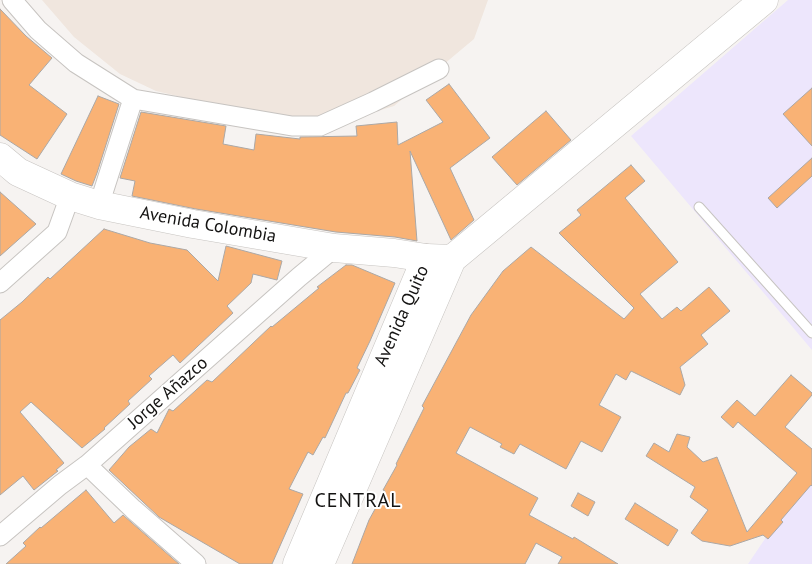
<!DOCTYPE html>
<html>
<head>
<meta charset="utf-8">
<style>
	body { margin:0 }
	canvas { display:block; background:#f6f3f1 }
</style>
</head>
<body>
<canvas width="812" height="564"></canvas>
<script>
const g = document.querySelector('canvas').getContext('2d');
g.lineJoin = 'round';
function fill(path, color) { g.fillStyle = color; g.fill(path, 'evenodd'); }
const poly = rows => new Path2D(rows.map(r => 'M' + r).join(''));
function stroke(path, color, width, dash) { g.strokeStyle = color; g.lineWidth = width; g.lineCap = dash ? 'butt' : 'round'; g.setLineDash(dash || []); g.stroke(path); }
function write(font, color, halo, rows, align = 'center') {
  g.font = font + ' "PT Sans",sans-serif'; g.lineWidth = 4; g.setLineDash([]); g.textBaseline = 'middle'; g.strokeStyle = halo; g.fillStyle = color; for (const [text, x, y, turn = 0] of rows) {
    g.save(); g.translate(x, y); g.rotate((+turn || 0) * Math.PI / 180); g.textAlign = isNaN(turn) ? turn : align; if (halo) g.strokeText(text, 0, 0); g.fillText(text, 0, 0); g.restore();
  }
}
fill(poly([
	[42,0,488,0,474,39,394,106,318,129,156,91,120,74,74,37]
]), '#f0e6de');
fill(poly([
	[788,0,812,0,812,350,631,136],
	[812,469,812,564,748,564]
]), '#ede6fc');
const building = poly([
	[0,9,26,36,52,58,29,85,67,114,37,159,0,135,0,9],
	[449,84,490,138,450,168,474,220,451,240,410,151,417,241,395,237,336,232,196,209,132,196,135,181,120,178,141,112,226,126,223,144,254,150,256,134,300,139,300,137,357,136,356,126,397,122,398,145,443,122,426,100,449,84],
	[812,88,812,146,783,114,812,88],
	[98,96,119,104,97,173,92,186,76,181,61,174,98,96],
	[546,111,571,140,517,185,492,157,546,111],
	[812,158,812,176,777,208,768,198,812,158],
	[631,165,645,181,625,198,678,262,640,294,662,319,677,307,681,311,709,287,730,311,701,335,708,344,680,367,685,385,680,395,631,371,626,380,616,374,599,405,621,417,602,452,581,441,566,469,520,444,514,454,500,447,502,444,470,427,456,453,538,498,529,515,573,539,574,537,618,564,558,564,562,557,536,543,525,564,352,564,369,520,385,491,383,490,397,465,396,464,424,408,422,406,471,315,503,271,531,247,624,319,634,308,559,233,581,215,577,210,631,165],
	[0,192,36,224,0,256,0,192],
	[104,229,150,243,187,250,218,281,226,246,282,261,277,280,253,274,251,283,227,306,233,313,180,363,173,355,149,376,152,379,128,401,130,404,104,428,105,429,82,448,31,402,20,412,64,463,56,470,58,471,34,490,23,476,0,495,0,320,22,302,48,277,50,279,104,229],
	[346,265,352,265,395,283,370,341,357,368,360,370,348,393,346,393,325,438,323,437,313,455,308,452,289,489,303,494,272,564,240,564,159,517,109,470,129,447,151,429,157,433,169,409,173,411,207,380,212,382,271,326,272,327,319,288,317,287,346,265],
	[791,375,812,393,812,395,785,427,812,449,812,486,811,485,781,520,783,522,768,539,763,535,730,546,702,541,691,533,708,510,690,497,695,487,646,456,654,443,669,452,677,434,690,437,687,447,703,462,717,457,747,532,797,473,738,422,733,428,721,417,737,400,755,416,791,375],
	[86,490,114,523,123,515,179,564,6,564,26,546,23,543,40,527,41,528,86,490],
	[578,493,595,502,588,516,571,506,578,493],
	[635,503,678,530,668,546,625,519,635,503]
]);
fill(building, '#f9b275');
stroke(building, '#aba8a6', 1);
const lane = poly([
	[699,207,812,333]
]);
const street = poly([
	[12,0,38,30,76,63,133,99,292,126,320,126,373,102,439,69],
	[99,205,133,99],
	[0,283,57,232,70,196],
	[87,465,133,509,196,564],
	[0,536,60,485,87,465,299,277,334,248]
]);
const primary = poly([
	[0,157,18,172,70,196,99,205,193,224,334,248,394,253,426,258]
]);
const highway = poly([
	[297,564,426,258,452,259],
	[320,564,452,259,764,0]
]);
stroke(lane, '#c7c4c1', 11);
stroke(street, '#c7c4c1', 21);
stroke(primary, '#c7c4c1', 29);
stroke(highway, '#c7c4c1', 29);
stroke(lane, '#fff', 9);
stroke(street, '#fff', 19);
stroke(primary, '#fff', 28);
stroke(highway, '#fff', 28);
write('18px', '#141312', '#fff', [
	["Avenida Colombia",208,225,10],
	["Avenida Quito",402,316,-66],
	["Jorge Añazco",168,393,-41]
]);
g.letterSpacing = '1px';
write('20px', '#141312', '#fff', [
	["CENTRAL",358,501]
]);
g.letterSpacing = '0px';
</script>
</body>
</html>
